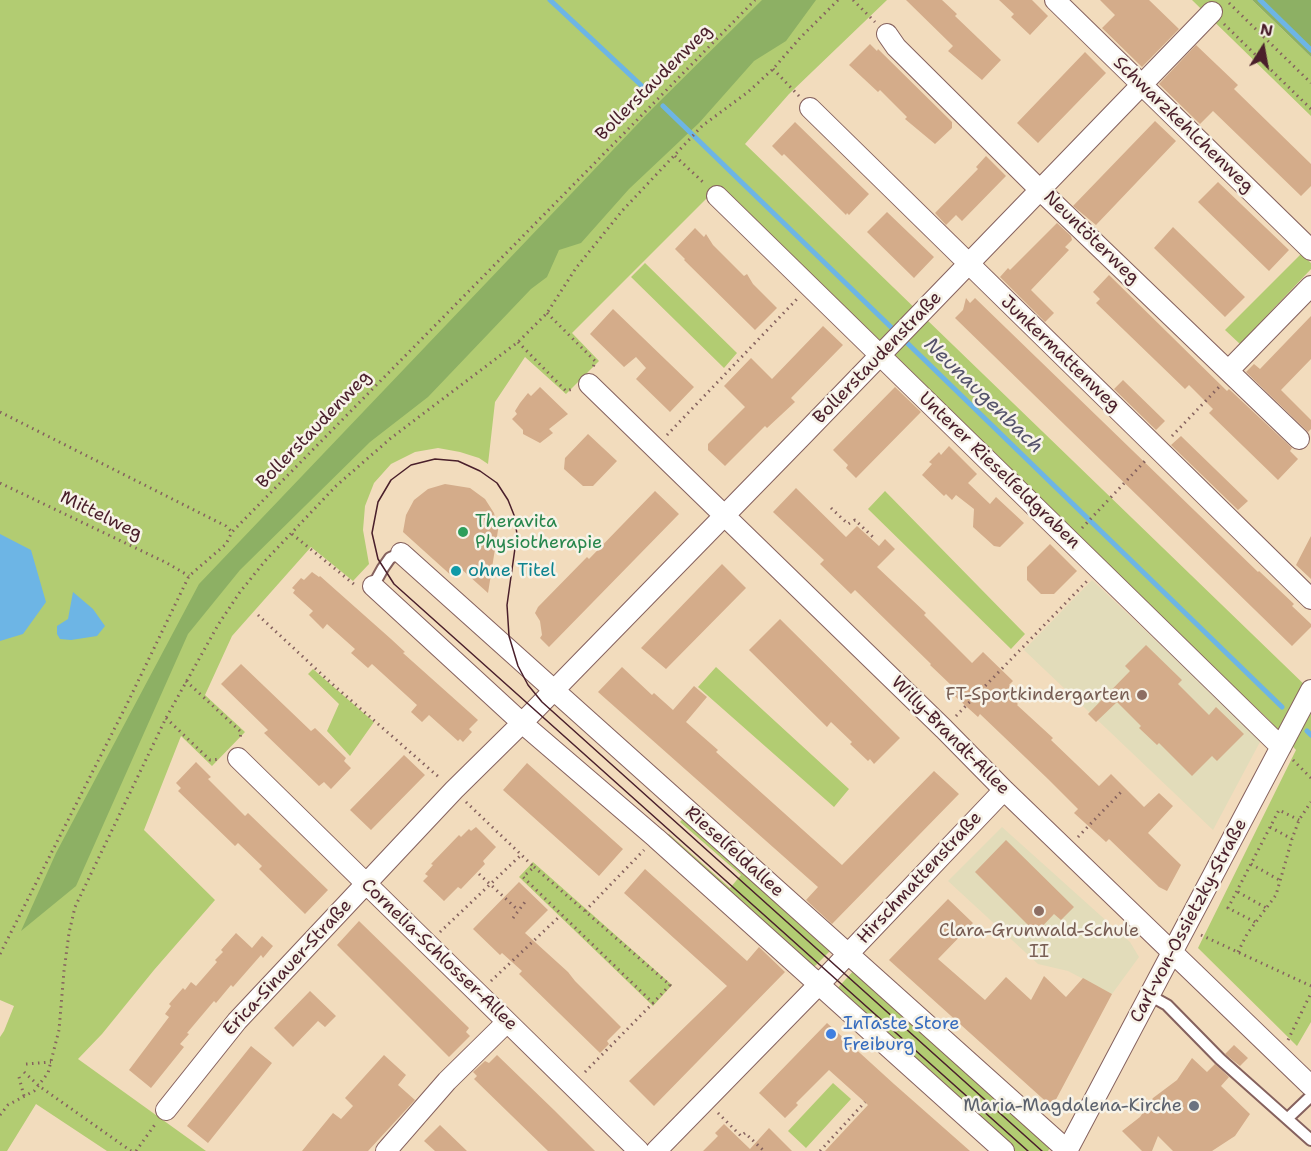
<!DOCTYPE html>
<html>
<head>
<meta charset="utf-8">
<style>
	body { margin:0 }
	#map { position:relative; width:1311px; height:1151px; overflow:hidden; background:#f2dcbd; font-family:"Shantell Sans",sans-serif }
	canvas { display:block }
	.north { position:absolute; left:1233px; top:18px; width:60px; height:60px; -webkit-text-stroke:4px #f7f3e8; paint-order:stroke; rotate:11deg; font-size:16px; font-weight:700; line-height:24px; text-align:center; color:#4a1f2b }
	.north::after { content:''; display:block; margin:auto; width:21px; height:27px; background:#4a1f2b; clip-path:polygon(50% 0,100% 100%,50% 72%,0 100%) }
</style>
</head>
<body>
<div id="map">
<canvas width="1311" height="1151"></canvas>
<div class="north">N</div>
</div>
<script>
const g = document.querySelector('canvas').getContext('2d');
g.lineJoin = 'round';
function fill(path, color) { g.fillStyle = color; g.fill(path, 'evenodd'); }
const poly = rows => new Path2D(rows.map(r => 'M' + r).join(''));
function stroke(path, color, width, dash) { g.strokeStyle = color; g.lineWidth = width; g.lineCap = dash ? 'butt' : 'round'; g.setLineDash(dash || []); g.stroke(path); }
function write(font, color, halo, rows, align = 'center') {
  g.font = font + ' "Shantell Sans",sans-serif'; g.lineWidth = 5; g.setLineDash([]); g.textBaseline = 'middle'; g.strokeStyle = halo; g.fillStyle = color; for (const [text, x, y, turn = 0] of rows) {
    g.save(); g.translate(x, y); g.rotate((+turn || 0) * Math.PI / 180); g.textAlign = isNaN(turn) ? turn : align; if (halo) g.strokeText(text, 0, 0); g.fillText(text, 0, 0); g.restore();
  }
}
fill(poly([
	[1092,580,1261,740,1213,830,1024,650],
	[1002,827,1130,942,1139,957,1112,994,1068,971,1038,964,948,881]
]), '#e2dcba');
fill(poly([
	[0,0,887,0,789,94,745,144,1311,691,1311,1022,1297,1046,1198,948,1296,750,1268,719,1102,563,898,358,719,186,572,333,599,361,566,394,525,357,495,402,488,464,479,458,460,452,438,448,415,452,391,464,374,483,365,506,363,530,369,564,353,581,311,547,232,636,205,695,245,732,212,766,181,736,144,830,215,900,154,970,102,1034,78,1059,206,1151,107,1151,36,1104,7,1151,0,1151,0,1037,4,1031,14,1006,0,1000],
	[1192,0,1252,0,1311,57,1311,116],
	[1301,254,1311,263,1311,269,1240,344,1225,330],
	[645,263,737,353,724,368,631,277],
	[885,491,1025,634,1011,649,868,509],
	[716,667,849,789,834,807,698,687],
	[313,669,374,722,350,756,327,731,339,704,308,674],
	[686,815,833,948,810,971,663,839,669,834,730,888,741,875,680,822],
	[533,862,672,985,653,1006,519,877],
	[856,968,1052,1144,1048,1151,1011,1151,834,992],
	[833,1083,851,1099,806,1148,788,1131]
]), '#b2cc72');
fill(poly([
	[762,0,816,0,786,41,754,61,699,123,629,189,581,243,559,250,547,277,531,289,428,397,370,442,240,570,188,634,76,886,21,931,56,853,199,584,652,109],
	[1252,0,1311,0,1311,57,1280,27]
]), '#8db064');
fill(poly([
	[0,534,31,550,46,602,23,634,0,641],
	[73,592,93,609,105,626,97,636,71,640,60,639,57,634,57,626,68,619]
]), '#6db5e5');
stroke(poly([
	[550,0,643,87],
	[1260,0,1311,50],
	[663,106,896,332],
	[902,338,1282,707],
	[1307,731,1311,735]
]), '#6db5e5', 5);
fill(poly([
	[906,0,942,0,957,14,955,16,1001,60,982,80,948,51,953,46],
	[999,0,1032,0,1048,16,1030,35,1011,17,1014,14],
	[1100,0,1149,0,1179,29,1142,67,1102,28,1115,15],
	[870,44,877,51,878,49,952,122,952,128,935,144,905,119,907,117,880,90,878,92,849,65],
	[1196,45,1238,85,1234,89,1311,164,1311,186,1301,196,1213,111,1200,124,1159,84],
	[1085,52,1106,73,1038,143,1017,123],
	[1155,121,1176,141,1096,225,1073,206],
	[795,122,869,194,849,215,847,213,846,215,784,154,782,156,772,146],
	[986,156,1006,176,962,221,956,215,946,225,935,213,978,169,976,167],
	[1218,182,1289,250,1269,271,1198,202],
	[887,212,934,257,914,278,867,232],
	[1057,223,1071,236,1072,240,1065,247,1069,250,1031,290,1054,313,1045,322,1000,277,1008,268,1010,270],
	[1173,227,1245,297,1225,317,1154,248],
	[695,228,704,237,706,234,713,245,744,276,747,274,753,284,777,308,755,330,684,260,685,259,675,249],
	[1109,275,1227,391,1229,389,1292,448,1290,451,1298,459,1278,480,1209,413,1213,409,1189,385,1185,389,1096,303,1100,299,1093,292],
	[966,298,970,303,975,298,1258,572,1259,571,1294,604,1292,606,1311,624,1311,627,1292,646,955,318,963,310],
	[613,309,694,387,670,412,636,379,646,368,636,357,624,367,590,334],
	[1311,316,1311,359,1281,390,1311,420,1311,429,1308,432,1246,372,1254,364,1260,369],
	[823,326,843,345,791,398,795,402,767,428,765,426,725,466,708,450,708,444,745,407,724,386,751,358,772,379],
	[1123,380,1165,421,1156,430,1114,389],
	[540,387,568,414,549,429,553,433,540,443,523,434,523,430,512,419,517,414,515,411,520,403,528,393,531,396],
	[895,387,921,412,856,478,846,468,848,465,833,450],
	[588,434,617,461,593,486,583,486,564,469,565,458],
	[1181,436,1248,501,1238,510,1171,445],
	[949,446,977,474,968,483,990,504,996,497,1024,523,1000,547,994,546,973,527,974,509,956,495,952,500,946,494,944,496,922,475,932,464,929,462,939,452,941,455],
	[445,484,470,488,485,499,494,513,498,530,488,593,459,567,454,578,403,532,406,515,414,500,428,489],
	[796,488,846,537,857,526,879,546,885,539,895,549,877,567,926,613,924,615,972,663,983,652,1013,681,1009,685,1017,693,1012,698,1018,704,1017,705,1053,738,1051,740,1099,786,1111,774,1144,807,1159,793,1173,806,1148,833,1181,865,1167,891,1159,887,1109,839,1106,842,1074,813,1078,809,1048,779,980,714,978,717,947,689,951,685,930,665,931,664,855,590,851,594,820,564,824,560,773,512],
	[655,491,679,514,549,647,540,638,542,635,540,621,535,613,538,607,587,557,589,559],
	[1311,536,1311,579,1296,565],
	[1050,544,1077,571,1054,594,1041,594,1027,580,1027,567],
	[722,564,746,588,666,669,641,648],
	[312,572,319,577,320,576,391,639,405,652,403,653,478,720,469,729,472,732,463,742,460,739,458,741,429,715,422,722,411,712,417,705,372,664,368,668,351,653,355,649,327,624,323,629,309,615,313,611,293,593,295,590,292,588,301,578,304,580],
	[780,619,900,738,874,764,870,759,868,761,850,744,852,742,831,722,827,727,749,650],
	[1146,645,1182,680,1178,684,1209,715,1216,707,1244,734,1217,761,1212,756,1192,776,1159,743,1157,745,1139,728,1141,726,1117,702,1096,722,1088,714,1130,671,1125,666],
	[241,664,311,731,315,728,346,758,344,761,351,768,331,789,324,782,319,786,264,733,268,730,221,684],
	[622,667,652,695,654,693,673,710,694,686,707,697,686,722,718,750,716,752,842,865,934,771,959,794,832,924,806,900,818,887,598,692],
	[404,755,425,775,371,830,350,810],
	[196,762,211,777,208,779,245,816,248,813,328,890,305,914,259,869,262,866,238,843,235,846,178,791,181,788,176,783],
	[527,763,623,849,599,876,503,790],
	[476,827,496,847,483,861,485,864,461,889,458,887,444,901,423,881,428,876,425,874,433,865,431,864,459,835,461,837,469,829,471,831],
	[1006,840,1074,907,1061,920,1054,914,1036,933,975,872],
	[645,869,747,961,759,947,785,972,654,1106,629,1081,727,986,624,893],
	[519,882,548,910,525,933,568,972,575,981,621,1027,607,1041,609,1044,600,1053,519,974,522,971,502,953,500,955,473,929],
	[948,899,973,923,938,959,985,1000,1006,977,1031,1000,1044,976,1066,997,1083,978,1112,994,1052,1107,889,960],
	[359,921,469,1028,466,1032,470,1036,449,1057,337,945],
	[236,933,252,948,262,936,273,946,263,958,261,955,233,987,231,985,216,1003,214,1001,187,1033,189,1034,180,1044,184,1047,151,1088,129,1070,169,1017,165,1014,171,1006,169,1004,183,988,185,990,191,982,196,986,217,962,215,960,223,952,221,950],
	[310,991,336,1016,325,1027,318,1021,293,1047,274,1028],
	[827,1023,894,1084,970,1151,825,1151,868,1105,829,1070,796,1103,798,1105,785,1118,759,1093],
	[1234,1045,1248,1058,1240,1066,1225,1054],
	[251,1046,272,1063,208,1143,187,1126],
	[384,1055,406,1075,398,1085,415,1100,368,1151,302,1151,333,1113,341,1119,353,1106,345,1098],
	[497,1055,554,1110,595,1151,548,1151,474,1079,477,1076,473,1072,485,1061,489,1063],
	[1192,1058,1207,1072,1215,1064,1229,1077,1221,1086,1250,1114,1235,1136,1212,1151,1173,1151,1158,1136,1152,1151,1142,1151,1122,1131,1140,1117,1153,1098,1177,1080],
	[724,1124,750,1149,769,1128,792,1151,703,1151,718,1136,715,1133],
	[440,1125,467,1151,435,1151,424,1141]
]), '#d4ac8a');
const lane = poly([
	[373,586,383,568,390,558,401,553],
	[1149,995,1167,1005,1220,1059,1311,1140],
	[1288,1118,1311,1096]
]);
const street = poly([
	[1055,0,1311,250],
	[887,34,896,47,1040,190,1299,439],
	[810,108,1311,599],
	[717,196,1281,747],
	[1229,370,1311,286],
	[589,384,944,729,1004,790,1311,1086],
	[401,553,1068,1151],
	[373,586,522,723,656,838,1004,1151],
	[238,758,639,1151],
	[166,1110,237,1021,454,790,522,723,803,435,1212,12],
	[386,1151,447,1081,507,1022],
	[656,1151,830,973,1004,790],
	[1067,1151,1311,690]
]);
stroke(lane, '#85615e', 14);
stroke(street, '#85615e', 22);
stroke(poly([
	[853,0,875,22],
	[1229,3,1311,83],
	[1224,24,1311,109],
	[773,69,799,96],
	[675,156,705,184],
	[547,313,595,361,593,368],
	[518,342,566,391,573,389],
	[0,412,202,514,226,526,232,532],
	[667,435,797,299],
	[1172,436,1219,387],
	[0,483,167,563,189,576],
	[831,508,848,524,855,520,873,537],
	[1082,528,1145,461],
	[292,534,355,585],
	[258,615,330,682,441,779],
	[186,681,241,732,240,739],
	[956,716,1087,581],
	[166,718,210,760,221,759],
	[1293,760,1311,778],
	[466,802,534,867],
	[1270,827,1292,839],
	[1078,837,1122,791],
	[1251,864,1281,881],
	[534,867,670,985,653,1003,523,877,534,867],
	[479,874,518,910],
	[1238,892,1268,909],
	[585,911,644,850],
	[513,918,525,902],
	[1255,922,1228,908,1279,810,1299,820],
	[440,932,521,855],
	[1201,935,1311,986],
	[1238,952,1247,934,1276,895,1292,839,1299,820,1311,802],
	[0,954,127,704,189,576,226,544,232,532,755,0],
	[491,981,561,915],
	[1288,1040,1311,993],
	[26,1064,51,1062],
	[24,1072,39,1086,131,1151],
	[585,1072,653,1003],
	[19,1077,24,1096],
	[718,1113,741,1136,745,1133,764,1151],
	[0,1115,8,1105,34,1091,48,1073,59,1030,64,971,69,933,75,907,166,718,218,625,240,592,265,561,336,486,391,438,518,342,547,313,576,268,622,211,702,126,748,92,773,69,800,38,838,0],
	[136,1151,156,1123],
	[820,1151,865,1102]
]), '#85615e', 3, [1.5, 4.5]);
stroke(lane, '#fff', 10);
stroke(street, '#fff', 20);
stroke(poly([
	[1028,1151,394,584,378,559,372,533,378,502,391,480,411,465,435,459,458,461,480,471,497,483,508,500,514,515,517,534,507,605,509,636,518,666,528,685,542,702,1042,1151]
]), '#4a1f2b', 1.5);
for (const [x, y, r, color] of [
	[463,532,6,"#2e9e5b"],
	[456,571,6,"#0f9aa8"],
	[1142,695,6,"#8d6e63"],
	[1039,911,6,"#8d6e63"],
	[831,1034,6,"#3f7fe0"],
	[1194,1106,6,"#6b7280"]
]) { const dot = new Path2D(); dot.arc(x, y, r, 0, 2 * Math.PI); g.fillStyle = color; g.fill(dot); stroke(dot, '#f7f3e8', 2); }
write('18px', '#4a1f2b', '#f7f3e8', [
	["Bollerstaudenweg",654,83,-45],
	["Schwarzkehlchenweg",1183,125,44],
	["Neuntöterweg",1091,238,44],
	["Junkermattenweg",1060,354,44],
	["Bollerstaudenstraße",878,358,-46],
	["Bollerstaudenweg",314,430,-46],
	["Unterer Rieselfeldgraben",999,471,44],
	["Mittelweg",101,516,26],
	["Willy-Brandt-Allee",950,736,45],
	["Rieselfeldallee",734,852,42],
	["Hirschmattenstraße",920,878,-47],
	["Carl-von-Ossietzky-Straße",1189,921,-62],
	["Cornelia-Schlosser-Allee",439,955,44],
	["Erica-Sinauer-Straße",288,968,-47]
]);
write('18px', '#27864d', '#f7f3e8', [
	["Theravita",475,522],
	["Physiotherapie",475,543]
], 'left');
write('18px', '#0d838f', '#f7f3e8', [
	["ohne Titel",468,571]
], 'left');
write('18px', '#785e54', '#f7f3e8', [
	["FT-Sportkindergarten",1130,695],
	["Clara-Grunwald-Schule",1039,931,"center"],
	["II",1039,952,"center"]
], 'right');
write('18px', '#366cbe', '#f7f3e8', [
	["InTaste Store",843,1024],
	["Freiburg",843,1045]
], 'left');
write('18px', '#5b616d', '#f7f3e8', [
	["Maria-Magdalena-Kirche",1182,1106]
], 'right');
write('italic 20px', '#56546c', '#f7f3e8', [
	["Neunaugenbach",983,396,44]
]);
</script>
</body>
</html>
